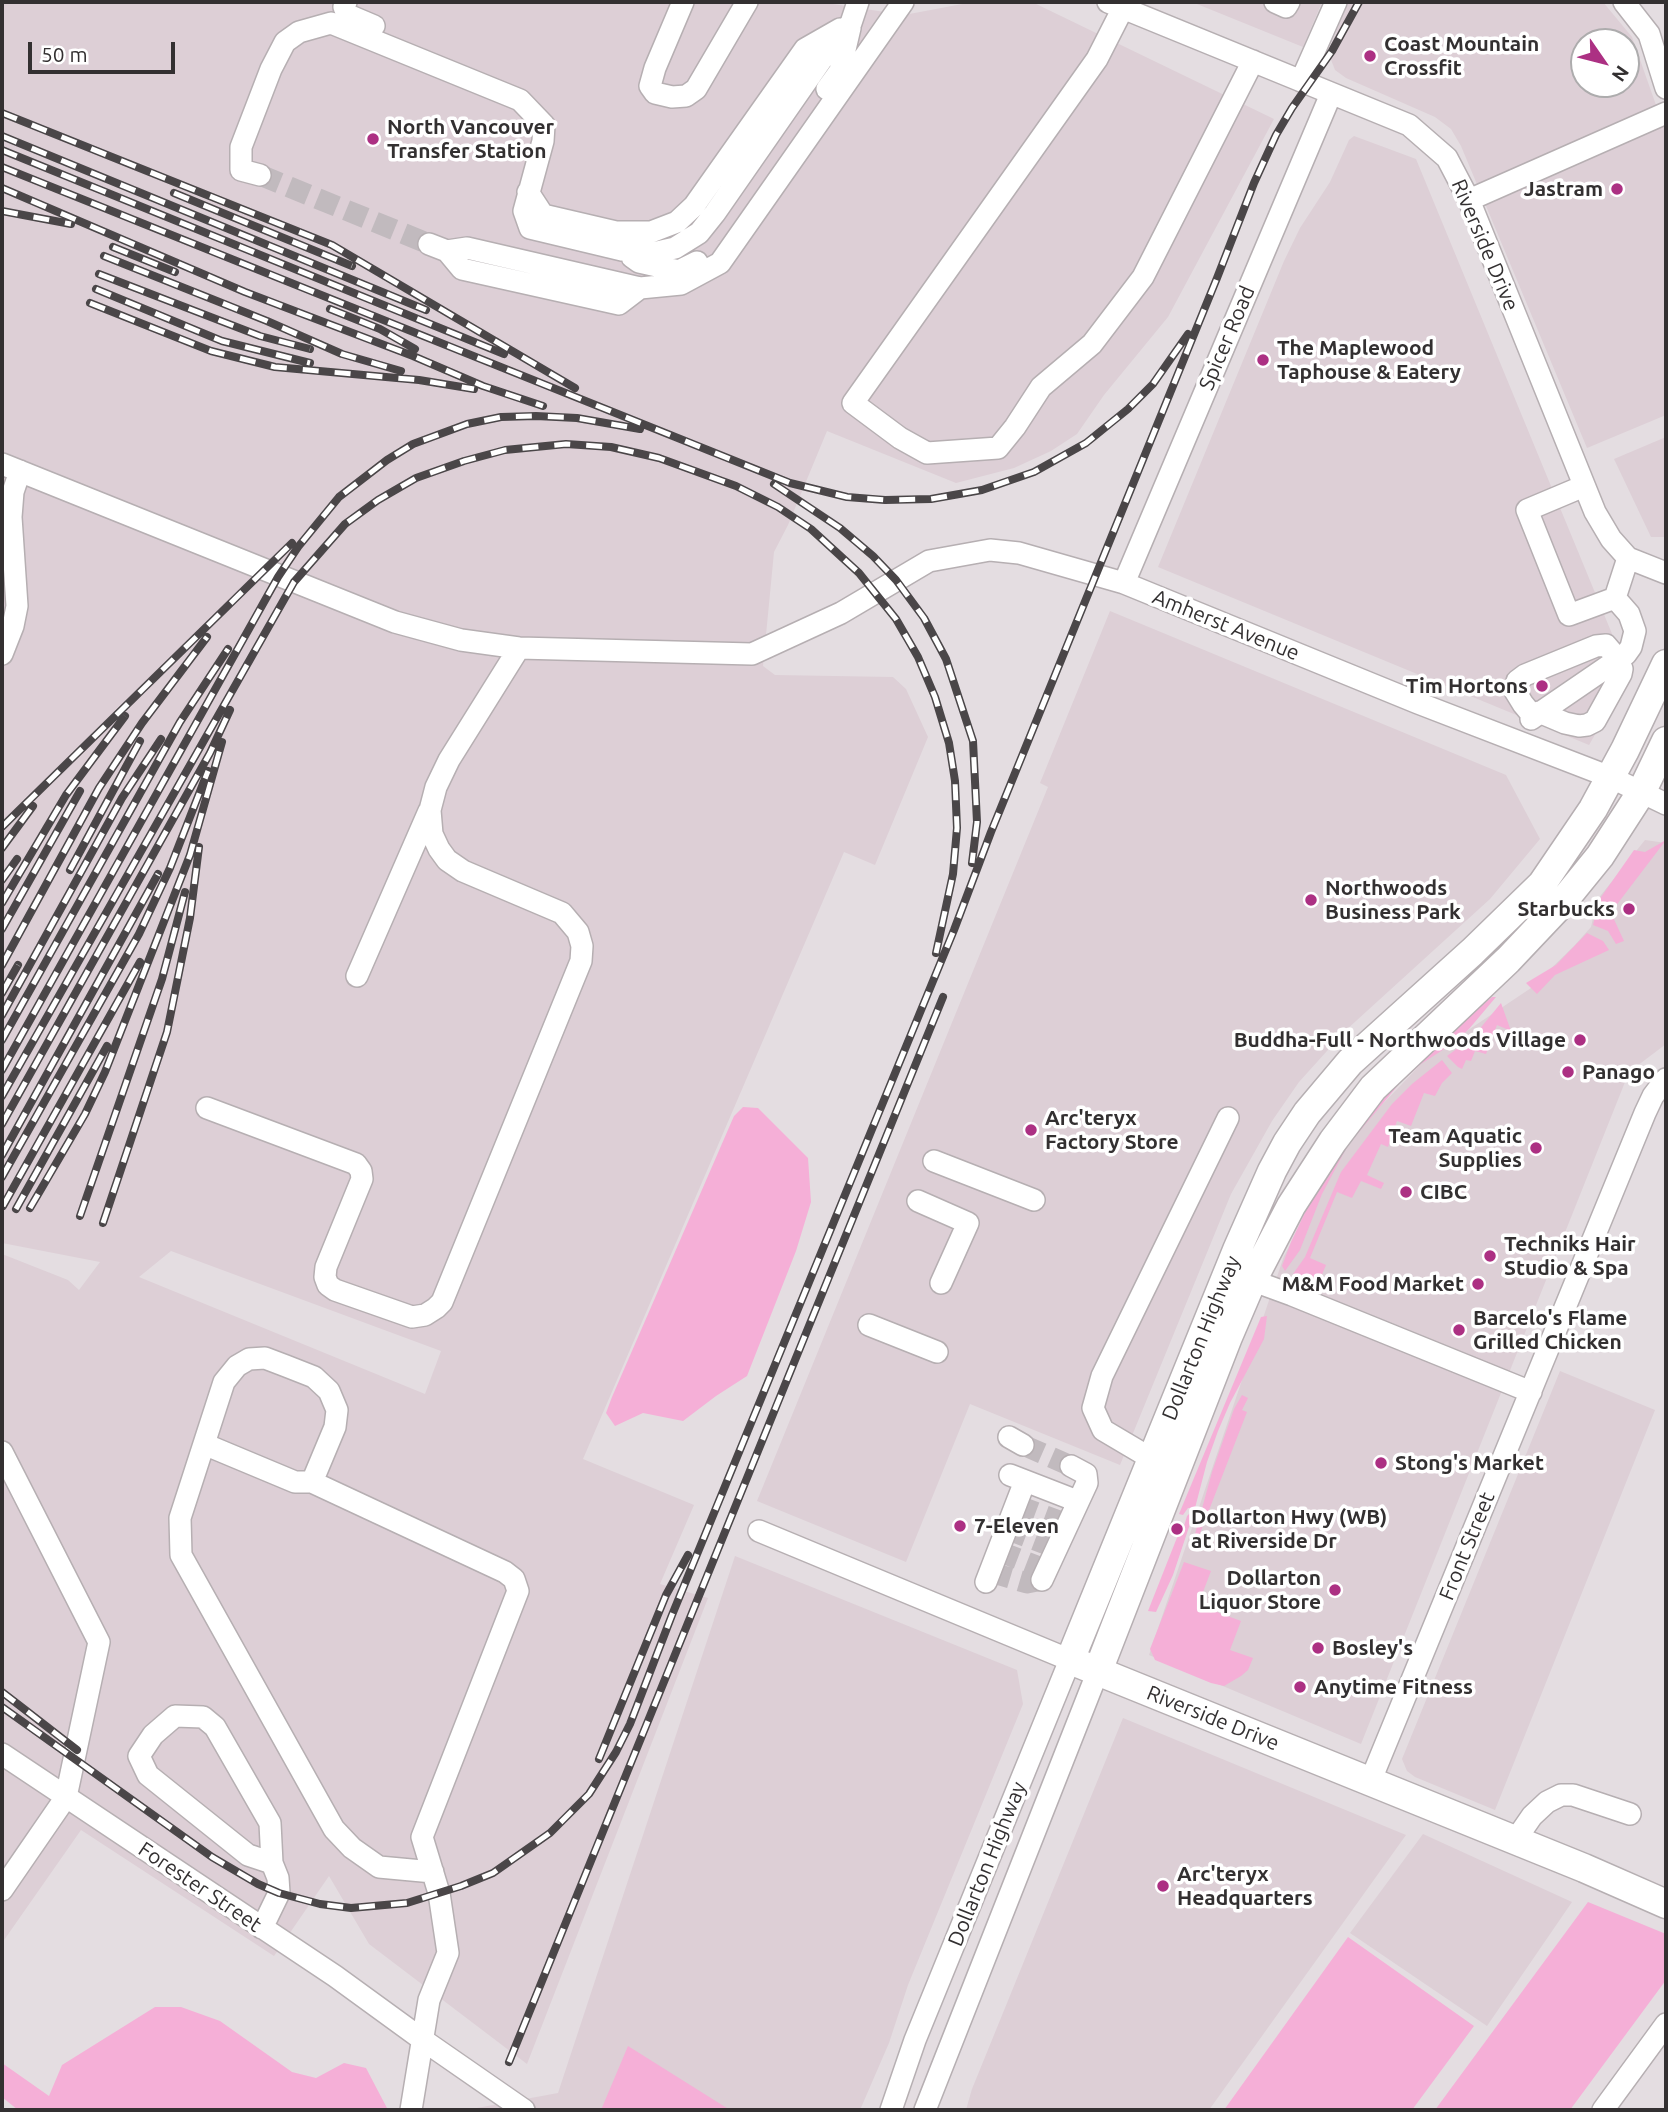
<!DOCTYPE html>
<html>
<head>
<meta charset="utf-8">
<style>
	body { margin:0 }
	#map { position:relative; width:1668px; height:2112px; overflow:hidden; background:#e4dde1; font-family:Ubuntu,sans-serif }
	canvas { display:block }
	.frame { position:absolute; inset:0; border:4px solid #333031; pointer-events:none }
	.north { position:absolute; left:1570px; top:28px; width:70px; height:70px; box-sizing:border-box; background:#fff; border:2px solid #adacad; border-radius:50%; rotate:125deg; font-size:19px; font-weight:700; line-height:28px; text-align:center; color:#333031 }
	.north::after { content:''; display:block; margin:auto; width:24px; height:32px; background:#ac3083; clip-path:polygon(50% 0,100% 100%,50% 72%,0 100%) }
	.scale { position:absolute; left:28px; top:42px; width:147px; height:32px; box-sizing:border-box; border:4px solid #333031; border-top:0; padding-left:9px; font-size:21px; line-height:24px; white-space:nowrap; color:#333031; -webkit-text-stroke:5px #fff; paint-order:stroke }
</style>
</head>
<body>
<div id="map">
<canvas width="1668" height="2112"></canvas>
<div class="frame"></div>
<div class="north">N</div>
<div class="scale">50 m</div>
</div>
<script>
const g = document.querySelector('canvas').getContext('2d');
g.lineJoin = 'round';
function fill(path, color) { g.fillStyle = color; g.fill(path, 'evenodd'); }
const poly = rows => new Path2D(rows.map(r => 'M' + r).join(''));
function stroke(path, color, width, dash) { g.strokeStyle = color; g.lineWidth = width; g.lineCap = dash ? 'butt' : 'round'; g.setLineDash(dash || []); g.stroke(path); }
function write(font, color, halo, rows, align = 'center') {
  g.font = font + ' Ubuntu,sans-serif'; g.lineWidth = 7; g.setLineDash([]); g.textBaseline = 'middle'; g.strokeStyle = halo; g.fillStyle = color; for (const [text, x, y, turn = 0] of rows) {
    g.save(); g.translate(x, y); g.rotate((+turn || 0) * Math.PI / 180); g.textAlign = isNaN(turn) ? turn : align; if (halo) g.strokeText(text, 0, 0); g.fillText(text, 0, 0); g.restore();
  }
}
fill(poly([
	[2,2,820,2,904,15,973,2,1032,2,1274,119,1168,317,1104,395,1077,434,1051,451,1014,468,956,483,827,431,788,525,774,552,763,666,775,675,893,677,906,689,928,737,875,865,844,852,583,1459,694,1505,660,1584,708,1598,527,2064,369,1944,329,1876,274,1956,81,1830,2,1943,2,1254,68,1280,79,1290,100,1262,2,1243],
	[171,1251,441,1351,425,1394,139,1277],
	[1192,2,1322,2,1303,47],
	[1348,2,1603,2,1632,37,1662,122,1666,121,1666,415,1587,448,1461,146,1451,129,1435,117,1346,78,1335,70,1328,52],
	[1584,42,1626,42,1626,84,1584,84],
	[1354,136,1416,159,1629,675,1589,745,1158,567,1284,261,1300,228,1330,182,1349,140],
	[1666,437,1666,537,1651,537,1614,459],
	[1110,611,1506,775,1540,839,1490,899,1345,1031,1299,1082,1272,1121,1231,1194,1120,1465,970,1404,906,1562,757,1501,1048,787,1040,783],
	[1645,840,1666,843,1666,1044,1629,1072,1361,1744,1149,1655,1284,1256,1345,1143,1428,1057,1531,988,1574,946,1591,927,1597,900],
	[1560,1371,1655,1410,1495,1810,1415,1777,1407,1771,1402,1759],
	[735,1556,1017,1670,1023,1704,908,1985,889,2043,860,2110,466,2110,558,2093],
	[1123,1718,1406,1835,1209,2110,966,2110,972,2089],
	[1423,1834,1572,1902,1487,2026,1350,1933]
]), '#ddcfd6');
fill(poly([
	[1666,840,1615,907,1612,915,1624,941,1616,944,1608,931,1593,925,1599,900,1634,850,1645,852],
	[1587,933,1603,941,1609,950,1555,975,1537,994,1526,983,1556,965],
	[1492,997,1496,997,1469,1029,1455,1042,1421,1064,1400,1083,1348,1145,1322,1194,1300,1250,1285,1271,1282,1266,1291,1242,1309,1204,1339,1151,1378,1103,1417,1061],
	[1501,1003,1511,1031,1497,1025,1486,1054,1475,1051,1471,1061,1466,1060,1462,1069,1458,1067,1447,1056,1473,1037],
	[1442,1060,1452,1073,1442,1083,1435,1096,1424,1093,1411,1126,1397,1121,1388,1147,1381,1144,1367,1175,1384,1183,1381,1189,1361,1181,1352,1198,1337,1192,1310,1258,1326,1265,1318,1284,1293,1274,1305,1257,1341,1172,1392,1104,1412,1084],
	[743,1107,758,1108,808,1158,811,1202,796,1251,747,1376,716,1396,683,1421,643,1413,615,1426,606,1413,612,1397,734,1116],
	[1267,1316,1264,1339,1230,1403,1218,1431,1207,1462,1195,1508,1188,1508,1183,1515,1179,1514,1261,1317],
	[1242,1395,1248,1398,1242,1410,1247,1412,1199,1536,1195,1534,1212,1472,1234,1409],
	[1191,1512,1194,1512,1173,1575,1156,1612,1148,1611,1178,1535,1181,1536,1187,1516],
	[1184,1562,1211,1571,1198,1605,1241,1621,1230,1650,1253,1658,1248,1670,1241,1676,1224,1686,1211,1683,1155,1660,1150,1649],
	[1588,1902,1666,1934,1666,1980,1570,2110,1435,2110],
	[1348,1937,1474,2026,1412,2110,1224,2110],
	[155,2007,181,2007,220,2021,292,2072,316,2078,344,2063,366,2068,388,2110,18,2110,2,2097,2,2063,49,2096,62,2065],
	[628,2046,730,2110,601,2110]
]), '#f5afd7');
stroke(poly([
	[260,175,429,244],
	[1023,1445,1071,1466],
	[1016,1505,1067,1524],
	[1006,1529,1056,1548],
	[998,1551,1047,1570],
	[990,1572,1027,1583,1042,1580]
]), '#c1babe', 21, [21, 10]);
const minor = poly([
	[346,2,344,7,348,15,374,26],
	[683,2,655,68,650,86,655,93,672,97,686,96,696,89,747,2],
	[1108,2,1409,125,1447,158,1469,200,1595,512,1611,539,1628,558,1666,573],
	[1275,2,1286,7,1289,2],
	[1624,2,1649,34,1666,88],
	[1123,8,1097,59,853,403,900,438,927,453,998,448,1015,427,1041,387,1092,344,1143,277,1253,61],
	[1301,81,1336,2],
	[827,89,840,71,850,28],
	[260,175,241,170,241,147,271,69,285,42,299,32,331,23,520,100,544,125,543,141,524,211,530,228,622,250,653,253,675,248,699,233,715,213,822,59,851,23,858,2],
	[528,192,543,215,616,232,651,232,677,222,694,206,805,49,840,29],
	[1469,200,1666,113],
	[429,244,447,251,467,248,640,288,681,284,720,263,903,2],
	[447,251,462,269,619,304,640,288],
	[632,257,639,262,679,271,697,262],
	[2,464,395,622,461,640,519,648,752,654,841,613,929,561,990,550,1019,553,1124,583,1418,703,1610,777,1666,804],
	[1584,486,1527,510,1569,615,1615,598],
	[1124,583,1331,94],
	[1615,598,1628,558],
	[2,654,13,626,17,606,11,517,13,492,20,471],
	[1533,716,1523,704,1515,691,1517,681,1525,675,1596,646,1606,645,1618,659,1622,669,1621,674,1595,721,1587,725,1579,726,1565,723,1539,712],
	[1531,719,1626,654,1631,647,1635,631,1629,614,1615,598],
	[357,976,429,811],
	[207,1108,356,1164,361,1171,362,1179,326,1267,325,1277,328,1285,335,1290,412,1317,425,1315,436,1308,442,1302,581,961,582,946,578,932,562,913,463,871,447,860,439,849,432,834,430,810,436,787,449,760,519,648],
	[934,1161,1034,1200],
	[918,1201,968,1223,941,1283],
	[1240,1276,1292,1295,1531,1392],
	[869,1325,937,1352],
	[1009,1437,1023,1445],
	[204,1444,295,1482,312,1482,505,1572,514,1579,518,1591,422,1837,439,1893,448,1953,429,2000,411,2110],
	[2,1452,99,1642,66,1797,2,1890],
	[1152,1459,1103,1430,1093,1408,1102,1376,1228,1118],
	[1010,1475,1077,1501],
	[312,1482,335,1427,337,1410,329,1391,314,1377,286,1366,265,1358,249,1359,237,1366,224,1382,180,1518,181,1555,334,1829,352,1848,379,1867,433,1872],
	[759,1531,1070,1660,915,2040,891,2110],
	[1042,1580,1087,1483,1086,1474,1071,1466],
	[986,1582,1025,1481],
	[2,1754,335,1976,423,2040,524,2110],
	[1370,1782,1645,1113,1653,1096,1666,1079],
	[1514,1842,1532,1816,1547,1802,1561,1795,1573,1795,1630,1814],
	[262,1928,279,1893,278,1878,272,1863,270,1823,215,1727,203,1717,175,1716,153,1735,139,1756,148,1775,248,1855,272,1863],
	[925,2110,1098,1671],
	[1603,2110,1666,2024]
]);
const major = poly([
	[1666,664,1625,750,1593,809,1542,884,1472,952,1350,1062,1307,1113,1287,1143,1272,1171,1237,1250,1070,1660,1584,1868,1666,1904],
	[1098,1671,1228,1337,1252,1281,1291,1206,1333,1141,1373,1088,1508,960,1561,904,1600,856,1642,791,1666,741]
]);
stroke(minor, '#b6afb2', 24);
stroke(major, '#b6afb2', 31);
stroke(minor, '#fff', 21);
stroke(major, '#fff', 28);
const rail = poly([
	[2,113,332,245,575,388],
	[2,136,426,310],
	[2,150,504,354],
	[2,167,790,483,847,497,885,500,931,499,982,490,1034,472,1086,443,1128,409,1153,384,1188,334],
	[2,188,245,292,413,356,483,386,543,406],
	[174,193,352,266],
	[2,211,71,224],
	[113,247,175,272],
	[104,256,267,321,342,354,401,371],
	[99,274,260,336,310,349],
	[96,289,222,341,310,363],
	[90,303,211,351,275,367,419,380,474,389],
	[330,309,380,329,415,349],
	[774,484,840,528,873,556,896,580,924,618,946,659,973,741,977,822,972,863],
	[2,827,292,543],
	[2,848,33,806],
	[70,870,140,741],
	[2,880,17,859],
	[2,903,66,795,125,716],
	[2,929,80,791],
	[2,965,99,788,142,723,207,637],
	[2,993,18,965],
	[2,1015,122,798,161,739],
	[2,1040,180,722,228,649],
	[2,1070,278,577,298,547,339,497,387,460,413,444,467,424,501,417,536,416,577,418,640,429],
	[2,1096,294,582,345,524,378,500,416,478,464,461,505,450,566,444,611,447,659,458,736,486,778,507,811,529,859,573,896,619,918,657,935,697,949,743,955,781,957,828,953,874,936,953],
	[2,1124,210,753,230,710],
	[2,1155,158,874],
	[2,1177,139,934,170,868,208,771],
	[3,1206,140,962],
	[30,1208,85,1114,105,1072,190,855,222,742],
	[16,1209,107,1046],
	[80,1216,162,979,185,892],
	[103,1223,167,1032,190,918,199,847],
	[2,1692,77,1750],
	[2,1707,212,1857,258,1884,279,1893,320,1904,351,1908,407,1903,461,1886,493,1873,550,1833,589,1794,616,1752,630,1724,672,1615,954,930,991,832,1217,278,1254,183,1276,135,1292,108,1332,51,1359,2],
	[599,1759,666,1595,688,1555],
	[509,2062,943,997]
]);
stroke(rail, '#4a4648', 8);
stroke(rail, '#fff', 5, [16]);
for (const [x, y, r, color] of [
	[1370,56,7,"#ac3083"],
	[373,139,7,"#ac3083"],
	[1617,189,7,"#ac3083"],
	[1263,360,7,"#ac3083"],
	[1542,686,7,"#ac3083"],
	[1311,900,7,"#ac3083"],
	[1629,909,7,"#ac3083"],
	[1580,1040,7,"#ac3083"],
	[1568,1072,7,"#ac3083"],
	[1031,1130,7,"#ac3083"],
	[1536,1148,7,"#ac3083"],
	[1406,1192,7,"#ac3083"],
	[1490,1256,7,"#ac3083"],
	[1478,1284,7,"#ac3083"],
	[1459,1330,7,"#ac3083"],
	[1381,1463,7,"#ac3083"],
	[960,1526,7,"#ac3083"],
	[1177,1529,7,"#ac3083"],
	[1335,1590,7,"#ac3083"],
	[1318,1648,7,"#ac3083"],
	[1300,1687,7,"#ac3083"],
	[1163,1886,7,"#ac3083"]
]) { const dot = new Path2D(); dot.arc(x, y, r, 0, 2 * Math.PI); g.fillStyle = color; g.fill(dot); stroke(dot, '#fff', 2.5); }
write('bold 21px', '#333031', '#fff', [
	["Coast Mountain",1384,44],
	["Crossfit",1384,68],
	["North Vancouver",387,127],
	["Transfer Station",387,151],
	["Jastram",1603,189,"right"],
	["The Maplewood",1277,348],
	["Taphouse & Eatery",1277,372],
	["Tim Hortons",1528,686,"right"],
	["Northwoods",1325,888],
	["Business Park",1325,912],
	["Starbucks",1615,909,"right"],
	["Buddha-Full - Northwoods Village",1566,1040,"right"],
	["Panago",1582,1072],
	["Arc'teryx",1045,1118],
	["Factory Store",1045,1142],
	["Team Aquatic",1522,1136,"right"],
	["Supplies",1522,1160,"right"],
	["CIBC",1420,1192],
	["Techniks Hair",1504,1244],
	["Studio & Spa",1504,1268],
	["M&M Food Market",1464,1284,"right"],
	["Barcelo's Flame",1473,1318],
	["Grilled Chicken",1473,1342],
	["Stong's Market",1395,1463],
	["Dollarton Hwy (WB)",1191,1517],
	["at Riverside Dr",1191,1541],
	["7-Eleven",974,1526],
	["Dollarton",1321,1578,"right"],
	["Liquor Store",1321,1602,"right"],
	["Bosley's",1332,1648],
	["Anytime Fitness",1314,1687],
	["Arc'teryx",1177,1874],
	["Headquarters",1177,1898]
], 'left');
write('21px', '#333031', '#fff', [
	["Riverside Drive",1485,245,67],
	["Spicer Road",1227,338,-67],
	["Amherst Avenue",1226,625,22],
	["Dollarton Highway",1201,1338,-68],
	["Front Street",1467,1546,-68],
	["Riverside Drive",1213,1718,22],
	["Dollarton Highway",987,1864,-68],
	["Forester Street",200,1887,34]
]);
</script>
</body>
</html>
